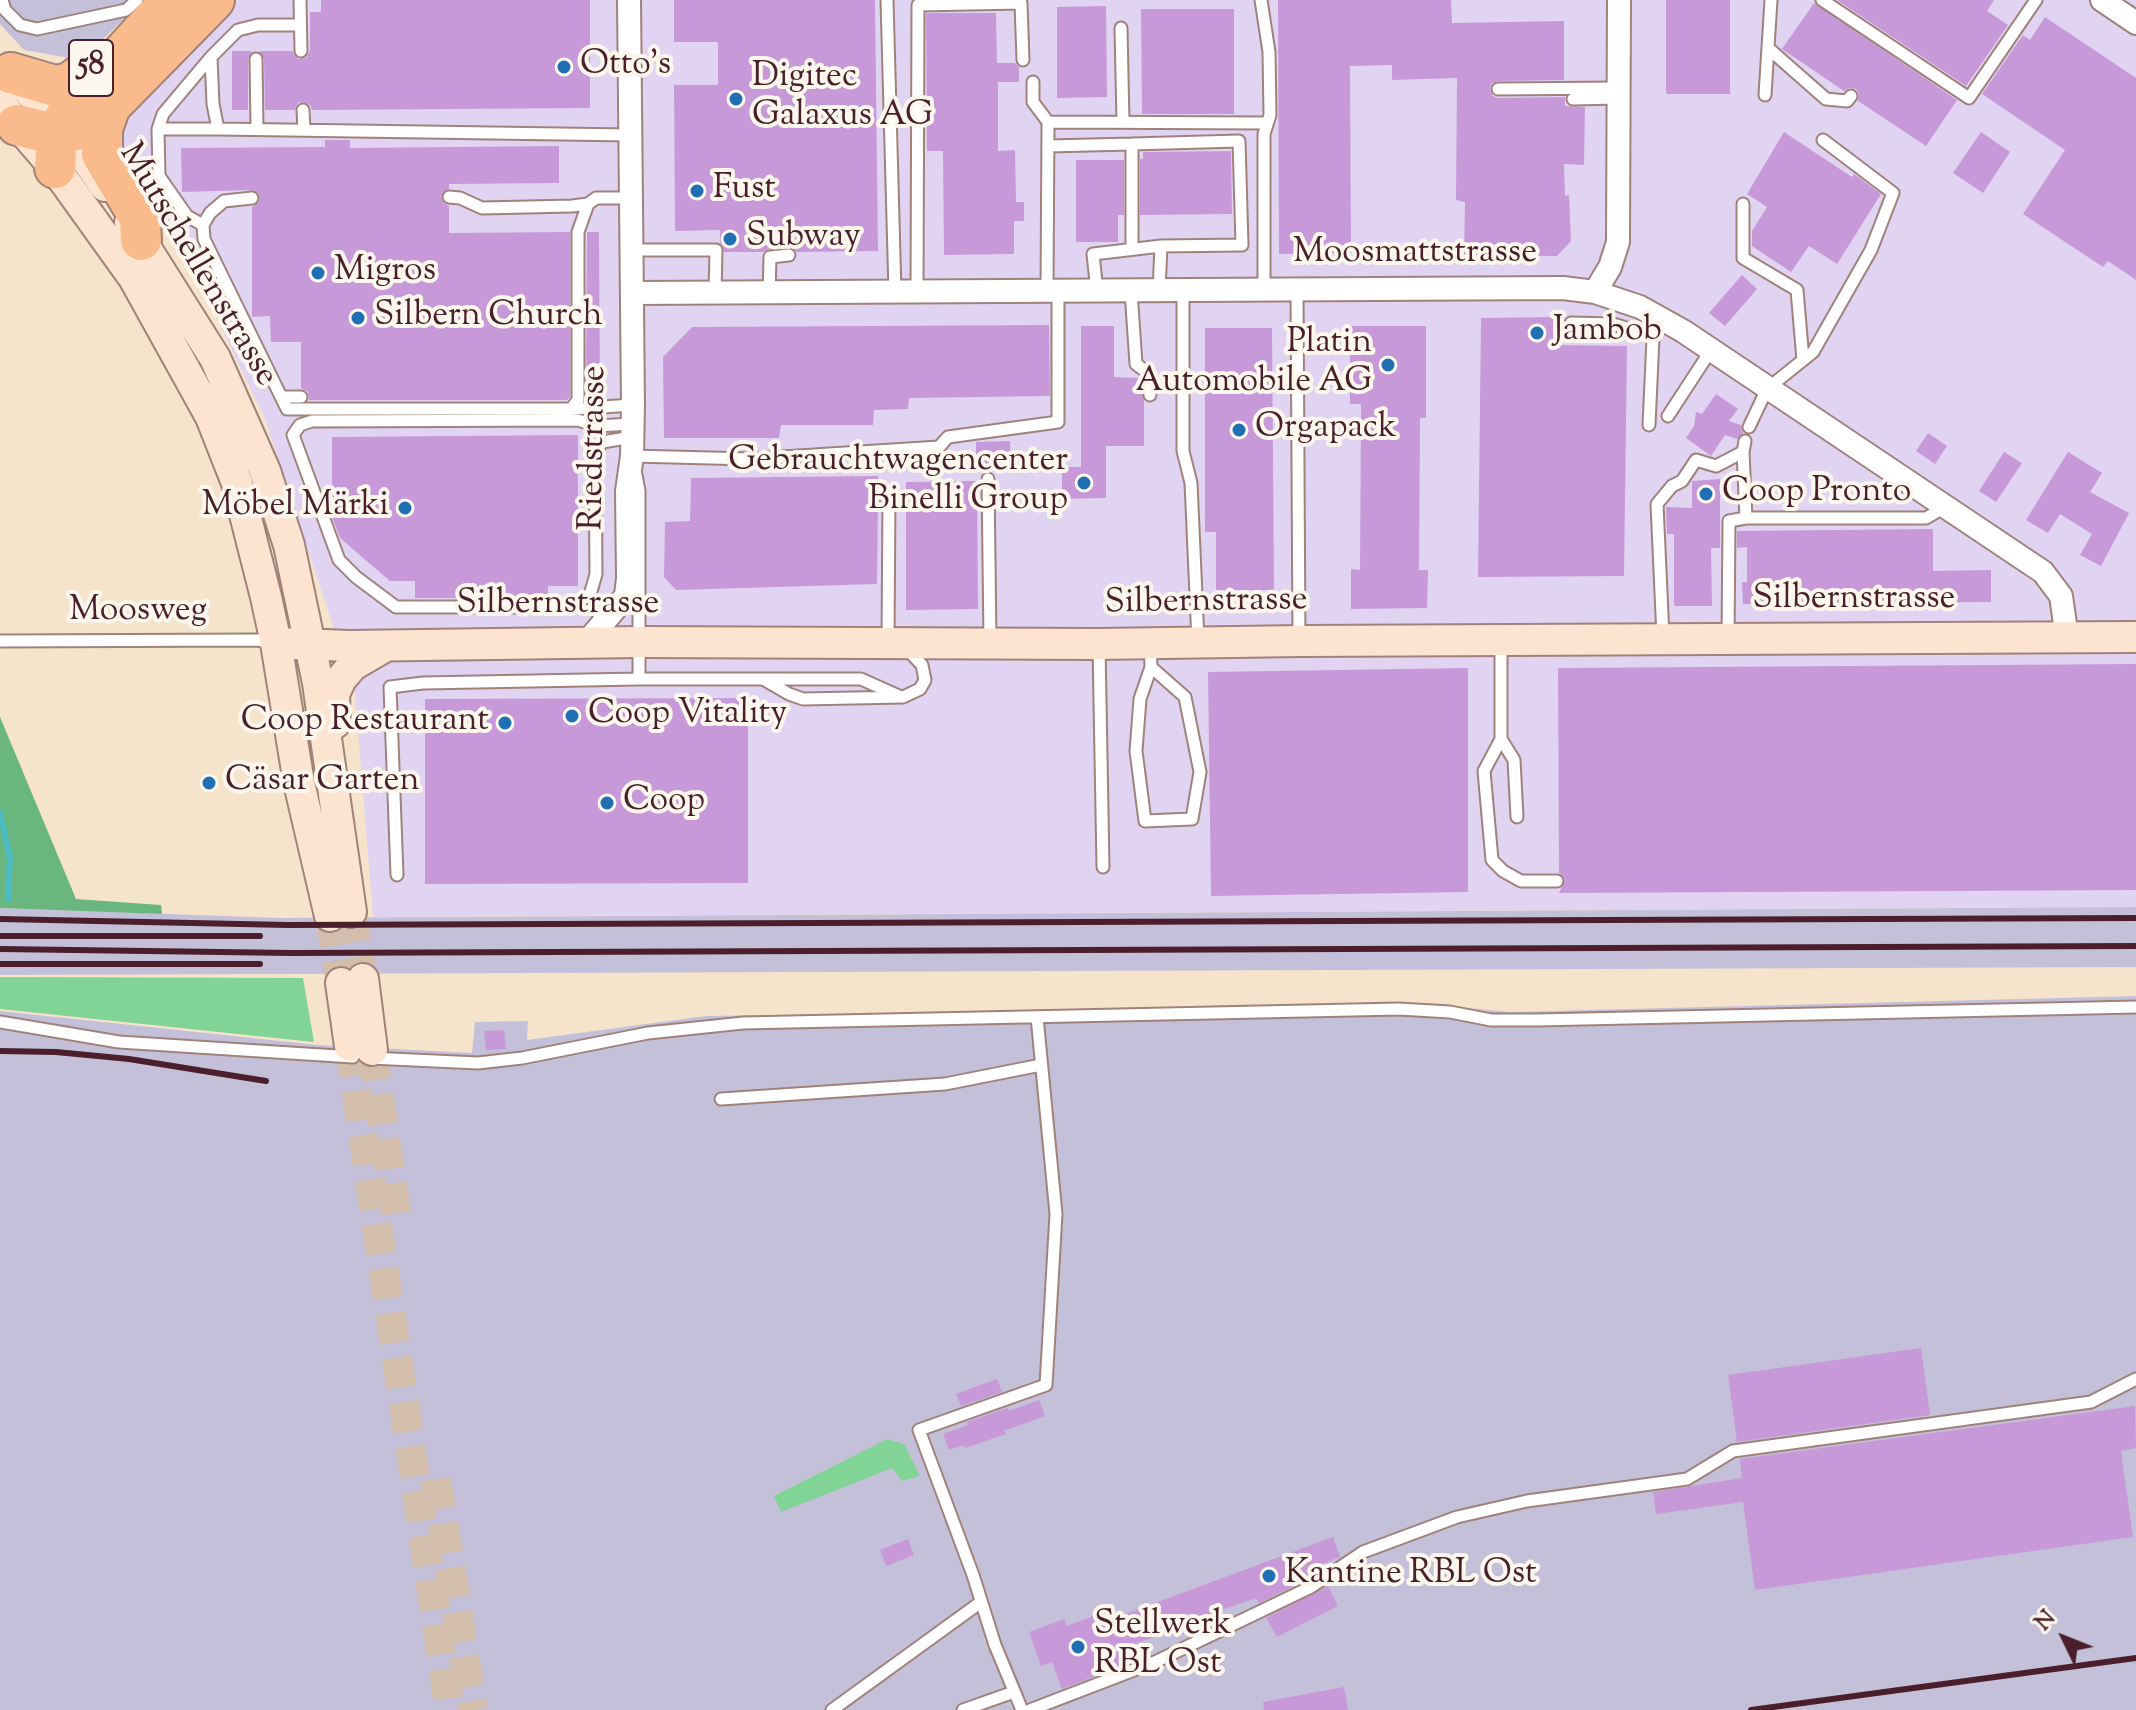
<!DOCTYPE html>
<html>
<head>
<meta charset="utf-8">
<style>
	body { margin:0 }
	#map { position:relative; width:2136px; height:1710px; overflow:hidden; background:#f5e4cb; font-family:"Sorts Mill Goudy",serif }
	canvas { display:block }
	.north { position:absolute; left:2024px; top:1598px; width:80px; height:80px; -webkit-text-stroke:6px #fbf7ec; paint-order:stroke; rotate:313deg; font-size:22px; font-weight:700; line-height:32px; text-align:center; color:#4a1f2b }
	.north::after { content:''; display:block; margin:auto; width:28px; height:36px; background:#4a1f2b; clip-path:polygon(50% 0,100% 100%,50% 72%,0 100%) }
</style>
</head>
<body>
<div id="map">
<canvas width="2136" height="1710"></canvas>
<div class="north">N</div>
</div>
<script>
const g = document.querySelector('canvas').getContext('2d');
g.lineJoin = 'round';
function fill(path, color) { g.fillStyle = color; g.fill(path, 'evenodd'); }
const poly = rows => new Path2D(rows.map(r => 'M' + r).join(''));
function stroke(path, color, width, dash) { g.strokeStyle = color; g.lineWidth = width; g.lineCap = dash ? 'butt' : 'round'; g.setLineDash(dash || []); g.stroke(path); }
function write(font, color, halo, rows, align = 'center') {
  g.font = font + ' "Sorts Mill Goudy",serif'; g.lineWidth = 8; g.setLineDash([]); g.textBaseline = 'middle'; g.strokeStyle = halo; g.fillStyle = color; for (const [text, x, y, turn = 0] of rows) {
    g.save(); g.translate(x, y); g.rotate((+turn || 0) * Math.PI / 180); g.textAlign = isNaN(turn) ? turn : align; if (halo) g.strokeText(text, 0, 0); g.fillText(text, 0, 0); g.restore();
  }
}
fill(poly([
	[238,0,2136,0,2136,907,373,917,355,693,265,419,184,250,126,173,122,125,146,90]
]), '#e1d4f3');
fill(poly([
	[0,0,144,0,81,60,24,50,0,24],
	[2136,907,2136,967,0,975,0,908,281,918],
	[2136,996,2136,1710,0,1710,0,1011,318,1045,472,1053,475,1022,528,1021,527,1040,706,1016,1440,1005,1510,1012]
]), '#c5c0da');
fill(poly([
	[0,977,303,978,314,1042,0,1009],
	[887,1439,904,1444,920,1476,902,1481,892,1468,781,1512,774,1496]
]), '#82d496');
fill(poly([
	[0,717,76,899,161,905,162,914,0,908]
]), '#69b67f');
stroke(poly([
	[0,813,10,858,8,899]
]), '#4ebcc5', 6);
fill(poly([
	[321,0,590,0,590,108,312,110,310,105,303,102,298,103,295,110,265,110,264,59,259,51,292,51,298,59,306,58,310,51,310,12,321,12],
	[674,0,875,0,878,251,797,252,788,247,769,249,763,252,724,252,720,243,720,230,675,231,674,85,718,85,718,42,674,42],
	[1278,0,1451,0,1452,23,1564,21,1564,80,1497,81,1491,84,1490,90,1493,96,1498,98,1565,97,1565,106,1585,107,1584,165,1564,164,1565,196,1569,195,1571,241,1557,256,1464,255,1465,202,1456,200,1457,78,1392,80,1392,65,1350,66,1351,253,1279,254],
	[1666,0,1730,0,1730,94,1666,94],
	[1837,0,1994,0,1987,11,2008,25,1966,86],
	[1814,3,1957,100,1926,146,1858,101,1859,94,1856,89,1849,88,1844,91,1782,49],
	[1106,6,1107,97,1057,98,1057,7],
	[1141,9,1234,9,1234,114,1142,114],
	[926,13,996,13,997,63,1015,63,1019,67,1019,82,998,82,998,151,1015,150,1016,202,1024,202,1024,221,1014,221,1014,254,944,255,943,151,927,151],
	[2045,17,2136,78,2136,280,2108,261,2103,267,2023,214,2065,150,1982,94,2023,35,2030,40],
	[232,51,252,51,248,59,248,110,232,110],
	[1784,132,1852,177,1854,174,1881,194,1837,264,1809,246,1791,272,1752,246,1752,231,1767,207,1747,194],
	[1981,132,2010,152,1983,193,1953,173],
	[325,140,350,140,350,148,559,146,559,183,449,184,449,189,443,192,441,197,444,203,449,206,449,233,570,232,570,397,567,400,309,400,308,392,301,388,301,342,271,342,270,316,252,317,252,207,259,202,259,194,251,190,182,192,181,148,325,147],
	[1231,151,1232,214,1140,215,1140,159,1143,159,1143,152],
	[1076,160,1124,160,1124,215,1118,215,1118,242,1076,242],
	[587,232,599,232,600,399,586,399],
	[1742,275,1757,289,1725,326,1709,313],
	[1554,317,1554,345,1627,346,1624,576,1478,577,1481,318],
	[1049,325,1050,396,909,398,908,409,874,410,873,425,781,425,779,438,664,438,663,357,692,327],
	[1081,326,1114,326,1114,377,1140,378,1144,401,1144,446,1106,446,1106,498,1062,499,1062,467,1081,467],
	[1350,326,1426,326,1426,418,1420,418,1419,570,1428,570,1427,608,1351,609,1351,569,1360,570,1361,404,1350,404],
	[1205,328,1272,328,1274,590,1216,590,1216,532,1205,532],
	[1716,394,1738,409,1729,421,1741,425,1743,433,1737,439,1725,435,1711,456,1686,438,1694,426,1696,412,1702,414],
	[1928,433,1947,446,1935,464,1916,451],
	[578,435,578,586,548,586,548,598,415,598,415,581,390,581,340,538,332,517,332,437],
	[1010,441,1011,472,987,471,976,473,976,442],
	[2004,452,2022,463,1996,502,1979,491],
	[2068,452,2102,473,2090,492,2129,513,2101,566,2080,555,2092,534,2060,514,2048,533,2026,520],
	[878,476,878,486,872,489,870,494,873,500,878,503,877,584,676,590,664,577,665,522,690,521,691,478],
	[1720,479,1720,548,1711,548,1712,606,1674,606,1674,534,1667,534,1666,507,1692,508,1692,481],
	[977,481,978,609,906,610,906,482],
	[1933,529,1933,571,1991,570,1991,602,1743,604,1742,582,1747,582,1747,547,1737,548,1737,531],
	[2136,664,2136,890,1559,893,1565,880,1559,873,1558,668],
	[1468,668,1468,892,1211,896,1208,672],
	[748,698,748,883,425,884,425,699],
	[504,1030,506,1049,486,1050,484,1031],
	[1921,1348,1930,1415,1737,1442,1728,1375],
	[997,1379,1002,1392,961,1406,956,1394],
	[1039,1400,1045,1416,1004,1431,1006,1434,965,1448,964,1445,949,1450,943,1434,968,1425,967,1422,1007,1408,1009,1411],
	[2135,1406,2136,1448,2121,1451,2133,1537,1755,1590,1743,1502,1656,1514,1653,1492,1742,1478,1740,1459],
	[1333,1537,1340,1557,1317,1566,1320,1571,1307,1580,1259,1603,1256,1598,1219,1611,1220,1614,1123,1648,1128,1663,1062,1689,1052,1662,1041,1666,1029,1632,1064,1619,1067,1626,1109,1610,1112,1619],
	[908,1539,914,1555,886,1566,880,1550],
	[1328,1586,1338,1606,1277,1637,1266,1618],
	[1344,1687,1348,1710,1264,1710,1263,1702]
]), '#c799d8');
stroke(poly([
	[351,912,363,979],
	[330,916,341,983],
	[350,1046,450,1710],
	[372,1050,397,1218],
	[436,1479,473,1710]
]), '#d3bdab', 30, [30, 15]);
const lane = poly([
	[2,0,5,10,20,25,37,29,126,10,137,0],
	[300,0,301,51],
	[887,0,895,292],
	[1261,0,1269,52,1270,115,1264,134,1264,290],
	[1822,0,1969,98,2036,0],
	[300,25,258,25,238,30,211,57,213,104,218,129,629,135],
	[1121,28,1123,122],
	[1768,48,1826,99,1847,101,1851,96],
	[211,57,163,114,158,129,218,129],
	[256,59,257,129],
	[1033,82,1033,102,1048,122],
	[1498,89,1618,88],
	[1765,95,1771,0],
	[1573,99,1618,98],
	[303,110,304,129],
	[158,129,159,176,187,216,203,225],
	[1048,146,1132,144],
	[449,197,460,198,482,208,572,206,588,204,596,198,631,198],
	[252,198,224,201,210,213,203,225,204,239,287,409,571,409,633,405],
	[1743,204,1743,258,1797,290,1803,360],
	[1132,249,1132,144,1239,141,1242,245,1161,246,1159,291],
	[632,250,716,250,715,293],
	[1183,290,1183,451,1191,483,1198,641],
	[1297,290,1299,640],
	[1047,291,1048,122,1267,123],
	[1097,291,1093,254,1161,246],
	[1131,291,1136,364,1148,373,1150,395],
	[917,292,918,5,1021,3,1023,60],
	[769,293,770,257,789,255],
	[1571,323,1613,324,1652,336],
	[282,397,301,397],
	[571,409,578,400,578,232,588,204],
	[1668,416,1711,350],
	[633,424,596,426,578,420,312,421,300,425,293,435,339,560,356,577,396,607,559,607,576,603,590,595,596,574,595,454,602,442,633,437],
	[1649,425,1654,316],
	[1749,427,1767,389,1813,352,1871,250,1893,193,1823,140],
	[633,459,632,456,751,459,939,447,948,437,1058,422,1058,291],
	[636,475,639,491,639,679,763,679,789,694,803,699,903,697,920,689,925,680,922,665,907,649],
	[988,479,990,642],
	[878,494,889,495,888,642],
	[1746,518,1926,518,1945,507],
	[1663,637,1657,504,1672,486,1682,481,1696,460,1716,466,1743,452],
	[1728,639,1729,521,1746,518,1743,452,1745,441],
	[0,641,257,640,275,643],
	[1501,641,1501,739,1514,760,1517,817],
	[1150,644,1151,667,1185,697,1200,772,1192,819,1145,821,1136,751,1140,699,1151,667],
	[1099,645,1103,867],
	[764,679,861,679,899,696],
	[1501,739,1484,771,1492,860,1503,871,1521,881,1557,881],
	[397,875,390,687,423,683,639,679],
	[0,1022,119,1042,353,1057],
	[370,1058,478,1063,522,1058,648,1033,743,1023,1399,1009,1450,1012,1491,1020,1537,1020,2136,1007],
	[721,1099,945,1084,1041,1065],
	[832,1710,981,1602],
	[963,1710,1014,1692],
	[1022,1710,995,1645,973,1575,919,1430,1046,1385,1056,1214,1037,1017],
	[1030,1710,1155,1662,1311,1587,1363,1552,1457,1517,1527,1501,1687,1479,1733,1451,2091,1402,2136,1379]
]);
const street = poly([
	[2102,0,2136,23],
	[1595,292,1610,267,1618,242,1619,0],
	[633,293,1563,288,1595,292,1640,307,1683,331,2043,572,2061,596,2067,638],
	[586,643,626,596,628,578,627,491,632,456,633,405,629,0]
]);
const secondary = poly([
	[11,72,68,133,105,186],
	[0,104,55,168,134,278,211,417,237,483,266,597,276,643,299,783,330,916],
	[130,223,215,358,265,471,289,545,318,683,351,912],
	[276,643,349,646,640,642,1098,644,1300,641,2136,637],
	[335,723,334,694,341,679,353,665,384,647],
	[363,979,372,1050],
	[341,983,350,1046]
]);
const highway = poly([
	[11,73,55,86,70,83,99,61],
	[110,106,102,129,102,154,140,218,141,240],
	[17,125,57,135,82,128,110,106,214,0],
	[55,168,57,135,67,114,171,0]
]);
stroke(lane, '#a0827b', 15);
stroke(street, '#a0827b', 26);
stroke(secondary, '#a0827b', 34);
stroke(highway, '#a0827b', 44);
stroke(lane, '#fff', 11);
stroke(street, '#fff', 22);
stroke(secondary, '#fde4d1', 30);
stroke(highway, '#fabb8c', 40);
stroke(poly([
	[0,919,288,925,2136,918],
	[0,936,260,936],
	[0,949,292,953,2136,946],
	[0,964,260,964],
	[0,1051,56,1052,129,1059,266,1081],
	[1751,1710,2136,1658]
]), '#4a1f2b', 6);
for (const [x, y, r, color] of [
	[564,67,8,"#1f6fb2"],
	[736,99,8,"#1f6fb2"],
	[697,191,8,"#1f6fb2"],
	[730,239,8,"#1f6fb2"],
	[318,273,8,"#1f6fb2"],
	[358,318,8,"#1f6fb2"],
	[1537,333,8,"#1f6fb2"],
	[1388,365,8,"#1f6fb2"],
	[1239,430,8,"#1f6fb2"],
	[1084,483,8,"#1f6fb2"],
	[1706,494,8,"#1f6fb2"],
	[405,508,8,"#1f6fb2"],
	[572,716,8,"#1f6fb2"],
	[505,723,8,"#1f6fb2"],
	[209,783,8,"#1f6fb2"],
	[607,803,8,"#1f6fb2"],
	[1269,1576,8,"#1f6fb2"],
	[1078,1647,8,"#1f6fb2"]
]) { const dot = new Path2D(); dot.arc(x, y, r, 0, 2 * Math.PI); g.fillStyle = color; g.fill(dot); stroke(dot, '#fbf7ec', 3); }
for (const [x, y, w] of [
	[91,68,44]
]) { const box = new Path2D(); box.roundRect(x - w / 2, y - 28, w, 56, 6); g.fillStyle = '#fbf7ec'; g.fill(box); stroke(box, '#4a1f2b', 2); }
write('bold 32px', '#4a1f2b', null, [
	["58",91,68]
]);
write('34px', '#4a1f2b', '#fbf7ec', [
	["Otto's",580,67],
	["Digitec",752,79],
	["Galaxus AG",752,118],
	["Fust",713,191],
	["Subway",746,239],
	["Migros",334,273],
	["Silbern Church",374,318],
	["Jambob",1553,333],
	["Platin",1372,345,"right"],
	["Automobile AG",1372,384,"right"],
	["Orgapack",1255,430],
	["Gebrauchtwagencenter",1068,463,"right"],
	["Binelli Group",1068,502,"right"],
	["Coop Pronto",1722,494],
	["Möbel Märki",389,508,"right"],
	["Coop Vitality",588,716],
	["Coop Restaurant",489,723,"right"],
	["Cäsar Garten",225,783],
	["Coop",623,803],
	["Kantine RBL Ost",1285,1576],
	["Stellwerk",1094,1627],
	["RBL Ost",1094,1666]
], 'left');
write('34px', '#4a1f2b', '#fbf7ec', [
	["Moosmattstrasse",1415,255],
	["Mutschellenstrasse",196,266,59],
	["Riedstrasse",596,448,-89],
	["Silbernstrasse",1854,601],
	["Silbernstrasse",1206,604,-1],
	["Silbernstrasse",558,606],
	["Moosweg",138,613]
]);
</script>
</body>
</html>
